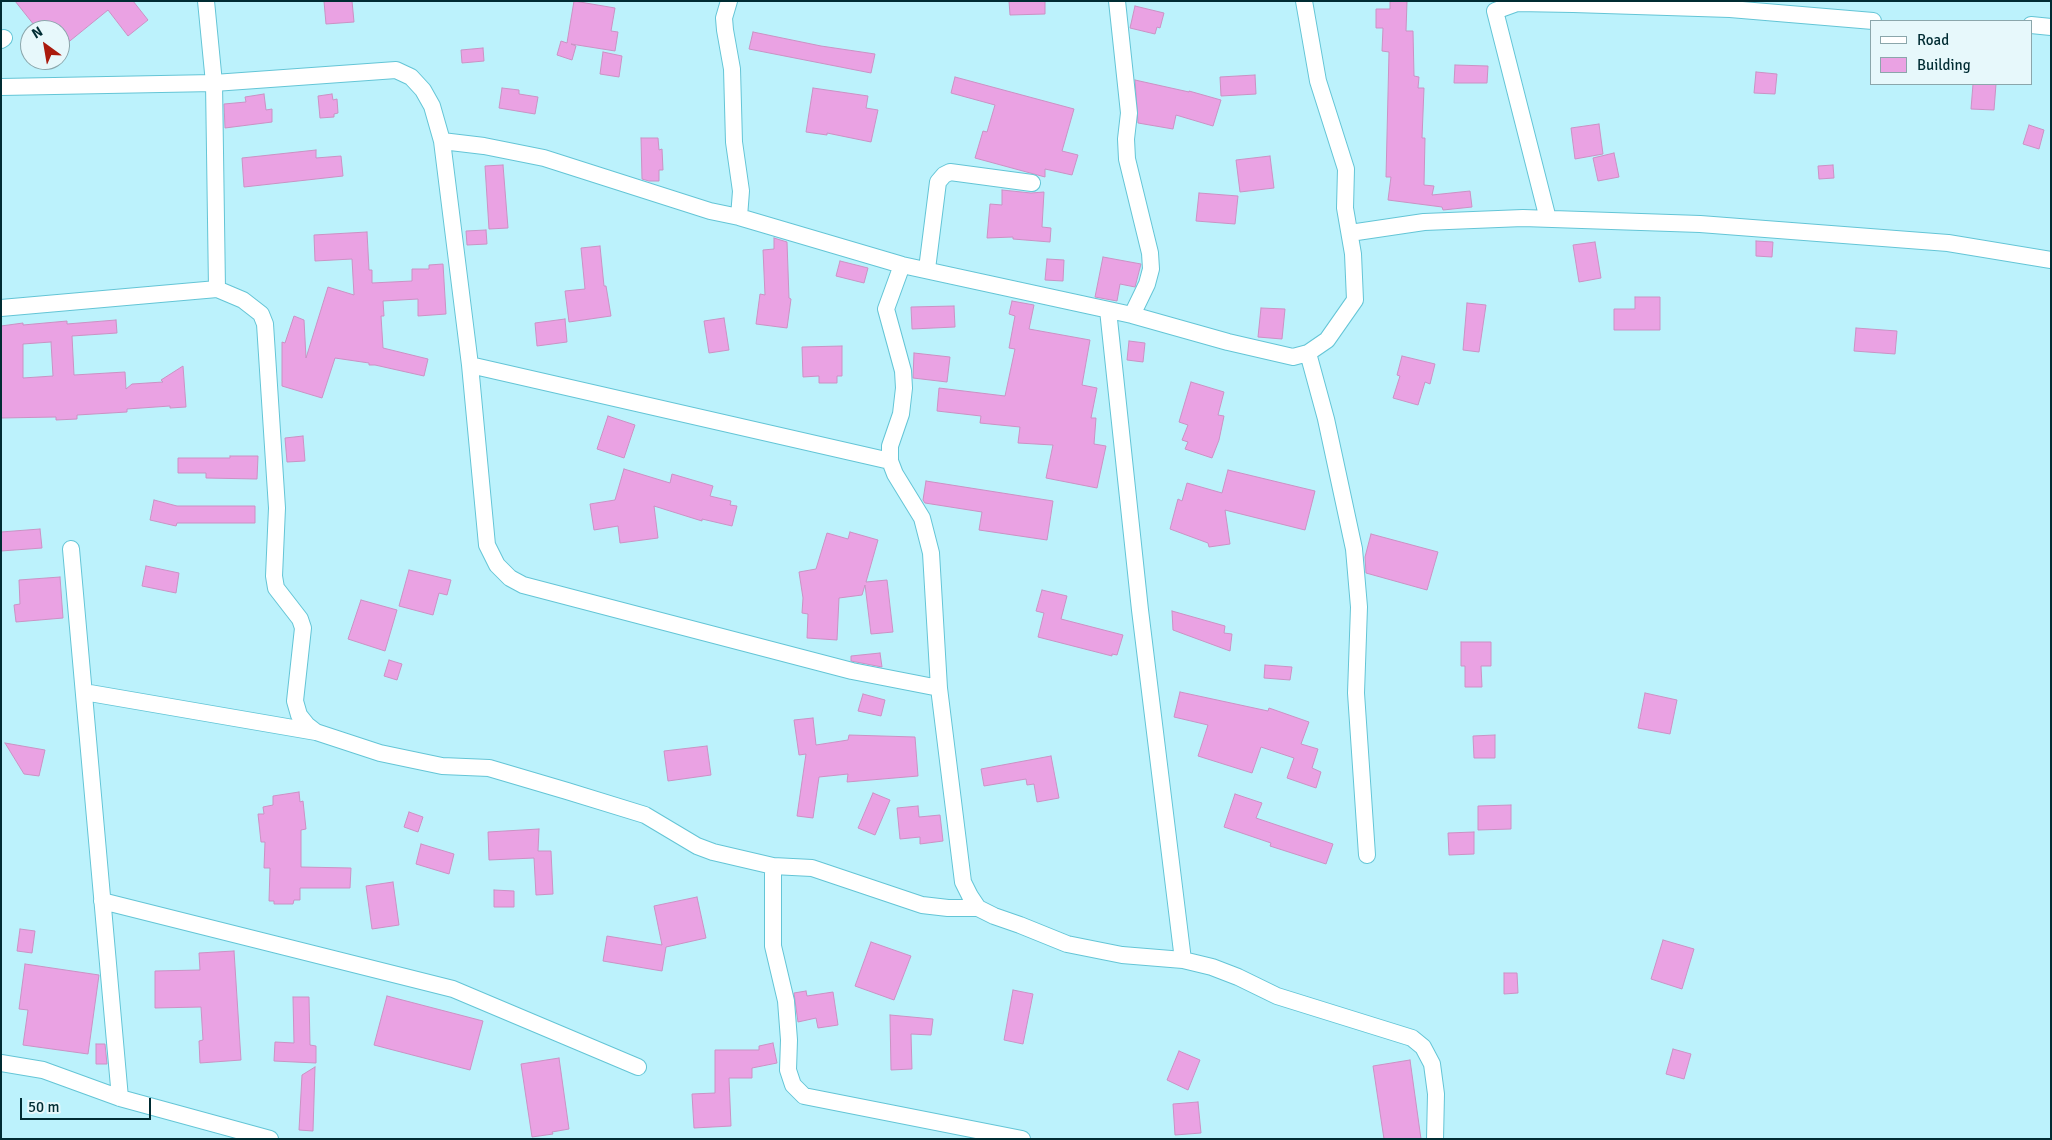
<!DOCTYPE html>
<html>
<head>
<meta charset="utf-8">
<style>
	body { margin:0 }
	#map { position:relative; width:2052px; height:1140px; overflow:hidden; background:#bcf2fc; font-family:Signika,sans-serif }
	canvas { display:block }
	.frame { position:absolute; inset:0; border:2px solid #002c33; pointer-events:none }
	.legend { position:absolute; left:1870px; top:20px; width:162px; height:65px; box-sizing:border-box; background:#e7f8fb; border:1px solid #8ba6ab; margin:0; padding:6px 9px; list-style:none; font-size:15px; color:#002c33 }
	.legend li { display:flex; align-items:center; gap:10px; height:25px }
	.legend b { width:25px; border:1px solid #8ba6ab }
	.north { position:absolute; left:20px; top:20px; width:50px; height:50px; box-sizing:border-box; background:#e7f8fb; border:1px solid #8ba6ab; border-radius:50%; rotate:328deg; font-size:14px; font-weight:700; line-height:20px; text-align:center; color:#002c33 }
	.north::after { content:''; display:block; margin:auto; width:18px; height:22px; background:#aa1a0d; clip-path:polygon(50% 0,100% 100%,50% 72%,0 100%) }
	.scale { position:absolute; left:20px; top:1098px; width:131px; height:22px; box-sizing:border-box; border:2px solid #002c33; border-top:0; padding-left:6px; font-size:15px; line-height:18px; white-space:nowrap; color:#002c33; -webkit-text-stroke:4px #e7f8fb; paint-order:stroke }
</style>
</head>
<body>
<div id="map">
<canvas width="2052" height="1140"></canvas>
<div class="frame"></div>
<ul class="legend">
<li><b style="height:6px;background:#fff"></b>Road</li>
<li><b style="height:14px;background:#eaa2e3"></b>Building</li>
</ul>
<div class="north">N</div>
<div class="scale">50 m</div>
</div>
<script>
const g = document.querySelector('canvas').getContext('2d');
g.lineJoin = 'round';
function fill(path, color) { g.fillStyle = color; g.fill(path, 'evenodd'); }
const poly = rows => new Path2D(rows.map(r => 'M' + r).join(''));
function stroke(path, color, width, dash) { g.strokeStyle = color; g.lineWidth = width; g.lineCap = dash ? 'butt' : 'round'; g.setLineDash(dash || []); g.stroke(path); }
const building = poly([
	[15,1,133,1,148,20,128,36,108,10,60,49,60,30,38,30,15,1],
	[324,1,352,1,354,22,326,24,324,1],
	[574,1,615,8,611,31,618,32,615,51,571,44,576,46,572,60,557,55,561,41,567,43,574,1],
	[1009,1,1045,1,1045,14,1010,15,1009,1],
	[1390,1,1407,1,1406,31,1413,31,1414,76,1419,77,1418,88,1424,88,1422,138,1425,138,1424,185,1434,186,1432,195,1470,191,1472,207,1443,210,1442,207,1388,200,1391,177,1386,177,1389,52,1382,51,1383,28,1376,28,1376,9,1390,9,1390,1],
	[1135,6,1164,13,1160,28,1157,27,1155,34,1130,28,1135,6],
	[753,32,821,46,875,54,871,73,749,49,753,32],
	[483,48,484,61,462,63,461,50,483,48],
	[603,52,622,56,619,77,600,74,603,52],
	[1455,65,1488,66,1487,83,1454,83,1455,65],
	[1756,72,1777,74,1775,94,1754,93,1756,72],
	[1255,75,1256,94,1221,96,1220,77,1255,75],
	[955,77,1074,109,1062,151,1078,155,1072,175,1045,169,1045,177,975,158,983,131,987,132,995,105,951,93,955,77],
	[1135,80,1189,92,1189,91,1221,100,1213,126,1176,115,1173,129,1138,123,1135,80],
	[1973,84,1996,84,1994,110,1971,109,1973,84],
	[502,88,519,90,519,94,538,97,535,114,499,108,502,88],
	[813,88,868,96,866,108,878,110,871,142,827,133,827,135,806,132,813,88],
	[264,94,266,110,272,109,272,122,225,128,224,104,246,102,245,97,264,94],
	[332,94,333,100,337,99,338,113,334,114,334,117,320,118,318,96,332,94],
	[1599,124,1603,154,1575,159,1571,128,1599,124],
	[2029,125,2044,130,2039,149,2023,144,2029,125],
	[641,138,658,138,659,150,662,149,663,170,659,170,659,181,649,181,642,179,641,138],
	[316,150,316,158,341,156,343,176,244,187,242,158,316,150],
	[1614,153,1619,177,1598,181,1593,158,1614,153],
	[1270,156,1274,188,1240,192,1236,160,1270,156],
	[503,165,508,228,489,229,485,166,503,165],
	[1833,165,1834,178,1819,179,1818,166,1833,165],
	[1002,190,1031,193,1044,192,1042,227,1051,228,1050,242,1013,239,1013,237,987,238,990,204,1002,205,1002,190],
	[1199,193,1238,196,1235,224,1196,221,1199,193],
	[486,230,487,244,467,245,466,231,486,230],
	[367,232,369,270,372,270,372,283,412,281,412,269,429,269,429,265,443,264,446,314,418,316,418,299,383,301,384,316,381,316,383,348,428,359,424,376,375,365,369,365,369,363,335,358,322,398,282,386,282,342,285,343,294,316,304,320,306,358,328,287,354,295,352,259,315,261,314,235,367,232],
	[774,238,787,242,789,298,791,299,787,328,756,324,760,294,765,295,763,250,774,249,774,238],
	[1756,241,1773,242,1772,257,1756,256,1756,241],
	[1595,242,1601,278,1579,282,1573,245,1595,242],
	[600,246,604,286,606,286,611,316,569,322,565,291,585,289,581,248,600,246],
	[1103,257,1141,264,1135,287,1120,284,1117,301,1095,297,1103,257],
	[1047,259,1064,260,1063,281,1045,280,1047,259],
	[840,261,868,268,864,283,836,276,840,261],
	[1635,297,1660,297,1660,330,1614,330,1614,309,1635,309,1635,297],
	[1012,301,1034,305,1029,329,1090,340,1082,385,1097,388,1091,418,1096,418,1094,444,1106,446,1097,488,1046,478,1053,445,1018,443,1020,427,980,423,981,416,937,411,939,388,1005,396,1015,349,1009,348,1015,316,1009,314,1012,301],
	[1467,303,1486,305,1479,352,1463,350,1467,303],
	[954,306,955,327,912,329,911,307,954,306],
	[1261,308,1285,309,1282,339,1258,337,1261,308],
	[724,318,729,350,709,353,704,321,724,318],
	[565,319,567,342,537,346,535,323,565,319],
	[116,320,117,333,72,336,74,375,125,372,126,389,132,384,163,382,161,380,183,366,186,407,170,408,170,406,127,409,127,412,77,415,77,419,56,420,56,417,1,418,1,326,23,323,23,325,67,321,67,324,116,320],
	[51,342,53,376,23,378,23,344,51,342],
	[1856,328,1897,331,1895,354,1854,351,1856,328],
	[1129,341,1145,343,1143,362,1127,360,1129,341],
	[842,346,842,376,837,376,837,383,819,383,819,376,803,377,802,347,842,346],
	[914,353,950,357,947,382,913,378,914,353],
	[1402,356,1435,364,1430,384,1425,382,1418,405,1393,398,1400,376,1397,375,1402,356],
	[1191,382,1224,392,1218,415,1224,416,1219,440,1212,458,1185,449,1188,442,1182,440,1188,425,1179,422,1191,382],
	[608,416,635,425,624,458,597,449,608,416],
	[303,436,305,461,287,462,285,438,303,436],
	[230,456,258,456,257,479,206,478,206,473,178,473,178,458,230,458,230,456],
	[624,469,670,483,672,474,713,486,710,496,731,501,730,505,737,506,732,526,702,519,702,521,654,506,658,538,620,543,618,526,594,530,590,504,615,500,624,469],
	[1228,470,1315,491,1305,530,1225,510,1230,544,1209,547,1208,543,1170,529,1178,499,1182,501,1187,483,1222,493,1228,470],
	[926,481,1053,501,1047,540,979,530,982,512,925,503,923,500,926,481],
	[154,500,177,506,255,506,255,523,177,523,176,526,150,520,154,500],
	[40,529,42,548,1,551,1,532,40,529],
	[850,532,878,540,866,582,887,580,893,632,871,634,865,585,862,595,839,598,837,640,807,638,808,614,802,613,803,598,799,572,816,569,827,533,848,539,850,532],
	[1371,534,1438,552,1427,590,1366,573,1365,557,1371,534],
	[146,566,179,573,176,593,142,586,146,566],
	[409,570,451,580,447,595,439,593,433,615,399,606,409,570],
	[60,577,63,618,16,622,14,605,20,604,19,580,60,577],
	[1042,590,1067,596,1061,619,1123,635,1117,655,1112,654,1112,656,1038,637,1044,613,1036,611,1042,590],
	[361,600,397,610,385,651,348,639,361,600],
	[1172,611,1225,626,1224,633,1232,634,1230,651,1173,630,1172,611],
	[1461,642,1491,642,1491,666,1481,666,1482,687,1465,687,1465,666,1461,666,1461,642],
	[880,653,882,667,851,661,851,656,880,653],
	[389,660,402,664,397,680,384,676,389,660],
	[1265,665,1292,667,1290,680,1264,678,1265,665],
	[1180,692,1268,711,1269,708,1309,722,1301,744,1318,749,1312,768,1321,772,1316,788,1287,778,1294,758,1261,747,1252,773,1198,756,1208,725,1174,717,1180,692],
	[1645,693,1677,700,1670,734,1638,728,1645,693],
	[863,694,885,700,881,716,858,711,863,694],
	[813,718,816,745,848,740,849,735,915,737,918,776,847,782,848,774,819,777,813,818,797,816,806,754,799,755,794,720,813,718],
	[1495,735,1495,758,1474,758,1473,736,1495,735],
	[5,743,45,750,39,776,24,774,5,743],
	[707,746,711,775,668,781,664,751,707,746],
	[1051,756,1059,798,1037,802,1034,784,1027,785,1026,779,984,786,981,769,1051,756],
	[299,792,300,802,303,801,306,829,301,830,301,867,351,868,350,888,300,888,300,900,294,900,293,904,274,904,274,901,269,901,270,868,264,868,265,842,261,842,258,814,264,814,263,807,273,805,273,796,299,792],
	[873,793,890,800,875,835,858,828,873,793],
	[1235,794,1262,803,1256,818,1333,844,1326,864,1270,846,1271,843,1224,827,1235,794],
	[1511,805,1511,829,1478,830,1478,806,1511,805],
	[918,806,919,817,940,815,943,841,920,844,920,837,900,839,897,808,918,806],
	[409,812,423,817,418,832,404,827,409,812],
	[539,829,538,851,551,851,553,894,536,895,534,858,489,860,488,832,539,829],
	[1474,832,1474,854,1449,855,1448,833,1474,832],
	[421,844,454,854,449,874,416,864,421,844],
	[393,882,399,925,372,929,366,886,393,882],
	[494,890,514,891,514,907,494,907,494,890],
	[697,897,706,938,666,947,662,971,603,961,607,936,662,945,654,906,697,897],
	[20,929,35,931,32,953,17,951,20,929],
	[1663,940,1694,949,1682,989,1651,979,1663,940],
	[871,942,911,956,894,1000,855,986,871,942],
	[234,951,241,1060,200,1063,199,1041,203,1040,201,1007,155,1008,155,971,200,970,199,953,234,951],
	[25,964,99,975,88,1054,23,1045,28,1010,19,1009,25,964],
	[1504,973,1517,973,1518,993,1504,994,1504,973],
	[1013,990,1033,994,1023,1044,1004,1040,1013,990],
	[806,991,807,996,833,992,838,1025,818,1028,816,1018,798,1022,794,993,806,991],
	[387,996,483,1021,470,1070,374,1045,387,996],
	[293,997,309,997,310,1045,316,1046,316,1063,274,1061,275,1042,294,1043,293,997],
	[890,1015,933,1019,931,1035,911,1034,912,1069,891,1070,890,1015],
	[773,1043,777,1063,752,1068,752,1078,729,1078,731,1126,694,1128,692,1094,715,1093,715,1050,759,1050,759,1046,773,1043],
	[96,1044,105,1044,107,1064,96,1064,96,1044],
	[1673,1049,1691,1054,1684,1079,1666,1074,1673,1049],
	[1179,1051,1200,1060,1188,1090,1167,1080,1179,1051],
	[559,1058,569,1129,552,1132,553,1134,532,1137,521,1064,559,1058],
	[1410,1060,1421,1139,1384,1139,1373,1066,1410,1060],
	[315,1067,313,1131,299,1130,302,1075,315,1067],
	[1198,1102,1201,1133,1175,1135,1173,1104,1198,1102]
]);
fill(building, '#eaa2e3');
stroke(building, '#ca92c4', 1);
const street = poly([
	[206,1,214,83,396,70,411,77,423,90,432,106,442,141,470,365,487,545,497,565,510,578,523,585,852,671,939,688],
	[729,1,724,18,725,30,732,69,734,142,741,191,739,217],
	[1117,1,1129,113,1126,139,1127,159,1150,253,1151,269,1147,284,1132,315],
	[2031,25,2051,27],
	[1,40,4,38],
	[1,87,214,83,217,289],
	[442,141,484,146,544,158,710,211,739,217,902,265,1132,315,1228,342,1293,357,1308,353,1327,340,1355,300,1353,254,1345,208,1346,169,1318,81,1304,1],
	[1548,219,1495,11,1517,3,1573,4,1730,9,1873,21],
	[1350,233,1424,222,1523,218,1700,224,1948,243,2051,260],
	[902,265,886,309,903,371,904,388,901,414,890,446,890,461,895,474,922,518,931,553,939,688,963,882,970,896,978,908,994,916,1020,925,1067,944,1122,955,1183,960,1212,967,1238,977,1277,996,1412,1038,1423,1047,1432,1064,1436,1094,1435,1139],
	[927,269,938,182,944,175,950,172,1032,183],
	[1,308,217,289,243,300,261,314,265,324,277,508,274,576,276,588,300,619,303,628,295,701,299,715,307,725,316,732,380,753,442,766,489,768,567,791,645,815,697,846,713,852,773,866,812,868,922,905,948,908,978,908],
	[1108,310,1140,610,1183,960],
	[1308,353,1326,419,1354,549,1359,607,1356,693,1367,855],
	[470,365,890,461],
	[71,549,120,1098],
	[84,692,316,732],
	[773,866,773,946,786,1001,789,1040,788,1070,793,1085,804,1096,1022,1139],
	[102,901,453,989,638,1067],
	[1,1063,43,1070,120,1098,270,1139]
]);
stroke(street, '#64c5d6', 18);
stroke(street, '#fff', 16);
</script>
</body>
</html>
